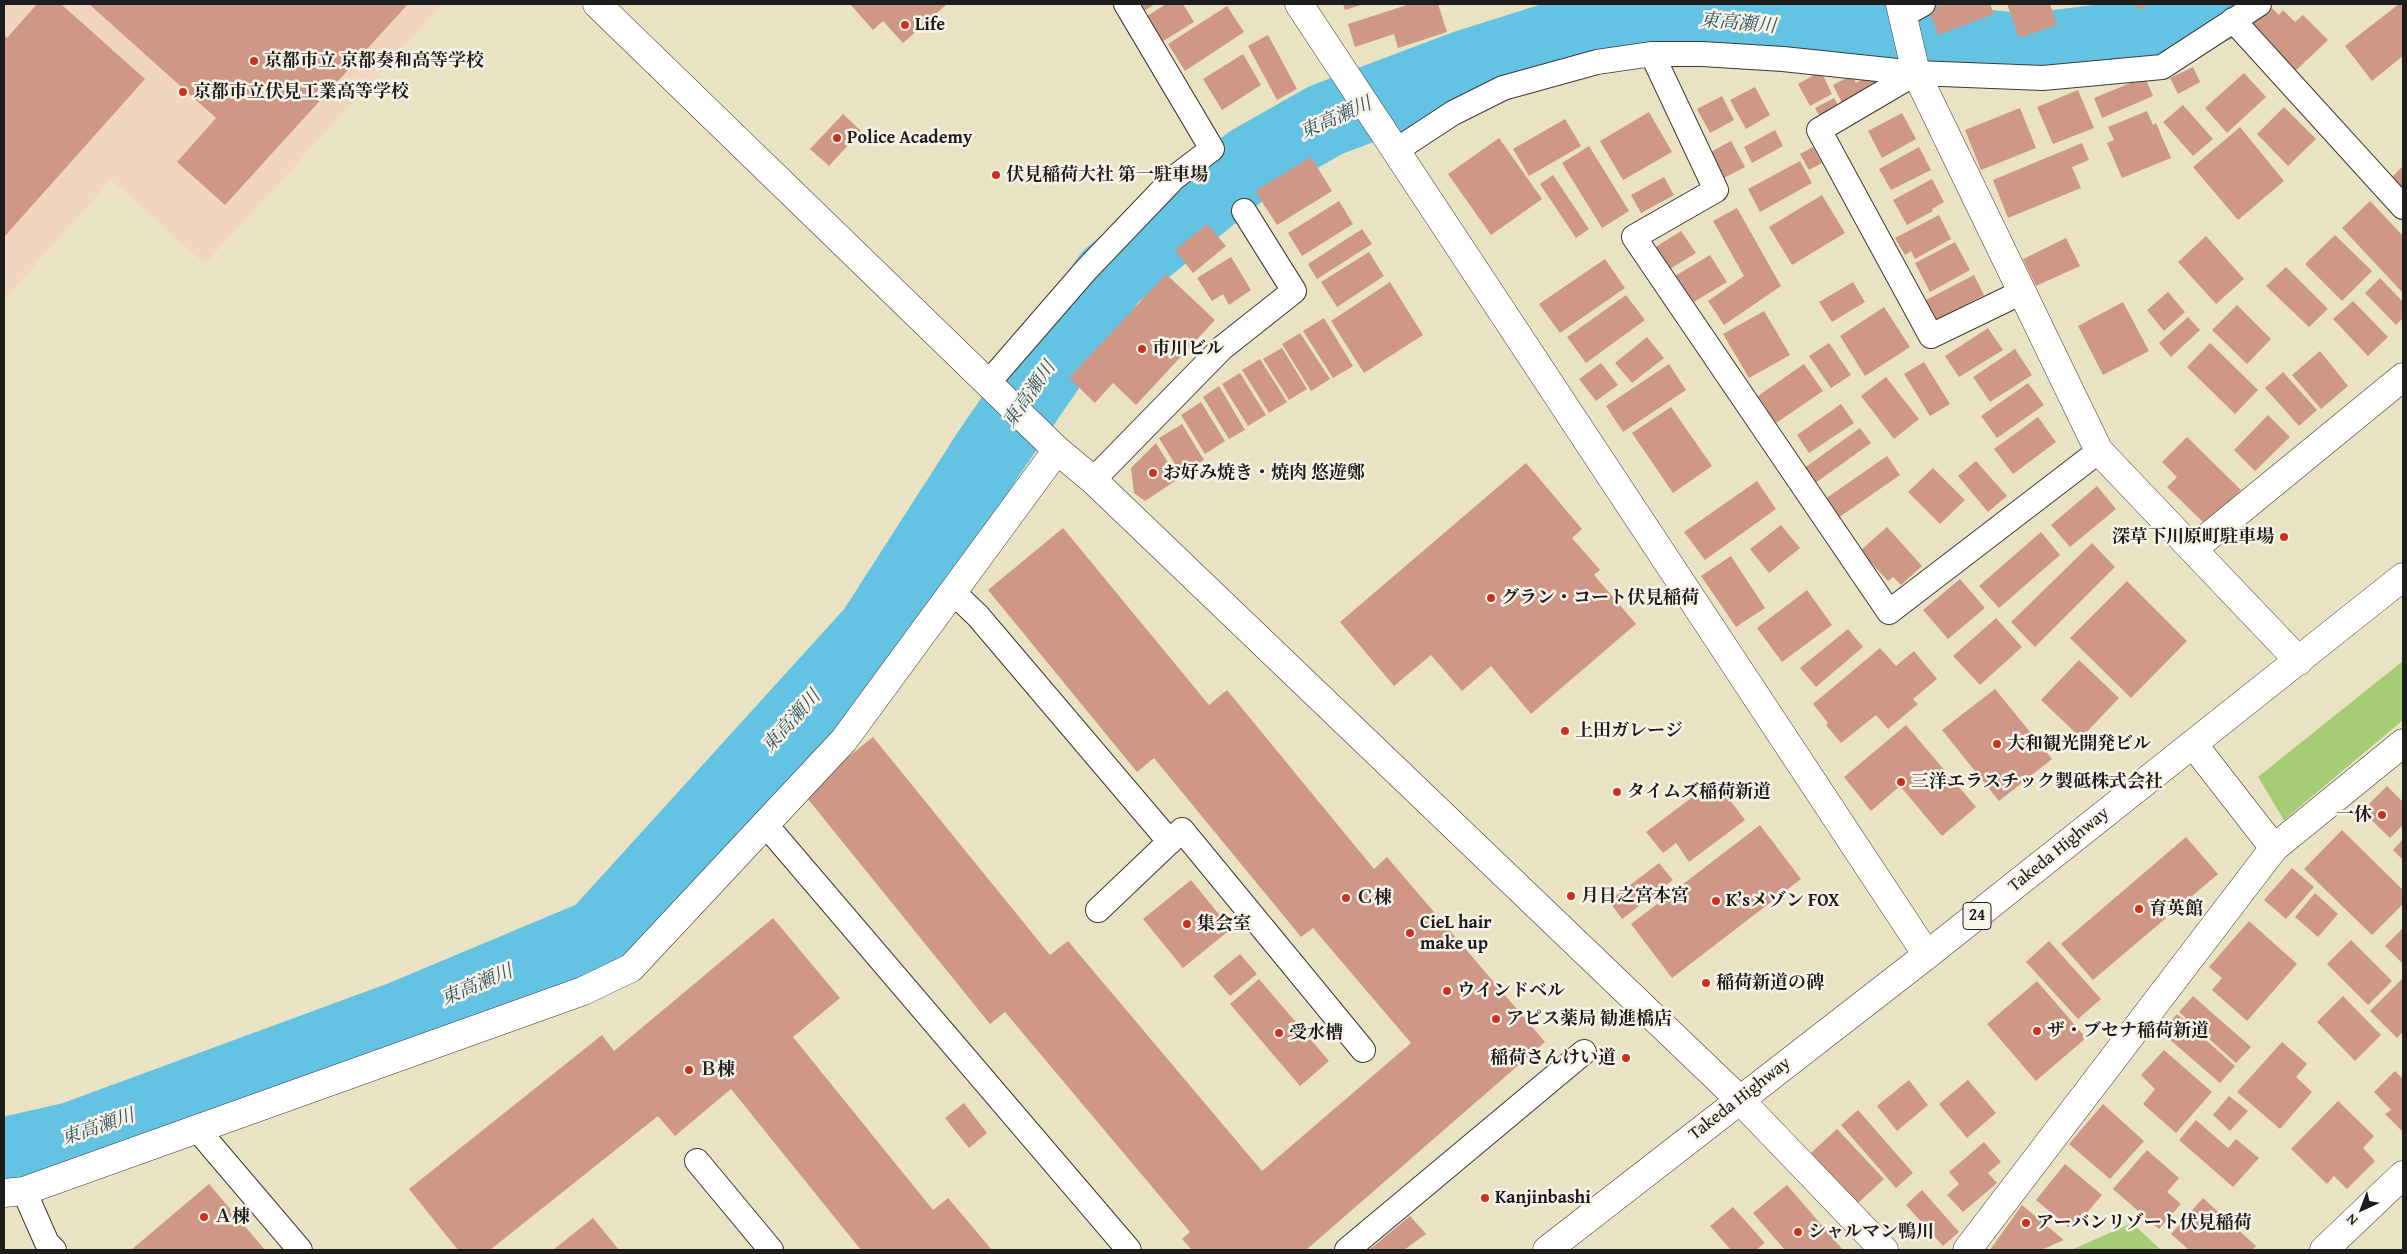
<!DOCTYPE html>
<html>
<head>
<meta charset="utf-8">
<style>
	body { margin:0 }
	#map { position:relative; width:2407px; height:1254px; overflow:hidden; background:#eae3c3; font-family:"Gentium Book Plus",serif }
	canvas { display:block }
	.frame { position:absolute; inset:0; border:5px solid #1c1c1c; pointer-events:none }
	.north { position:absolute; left:2337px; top:1184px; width:50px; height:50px; -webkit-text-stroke:4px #f7f3e8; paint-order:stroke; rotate:223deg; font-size:14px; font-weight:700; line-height:20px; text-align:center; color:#1c1c1c }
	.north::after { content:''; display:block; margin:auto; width:18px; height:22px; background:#1c1c1c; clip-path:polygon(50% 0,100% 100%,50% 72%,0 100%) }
</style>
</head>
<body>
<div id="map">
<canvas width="2407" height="1254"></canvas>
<div class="frame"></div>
<div class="north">N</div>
</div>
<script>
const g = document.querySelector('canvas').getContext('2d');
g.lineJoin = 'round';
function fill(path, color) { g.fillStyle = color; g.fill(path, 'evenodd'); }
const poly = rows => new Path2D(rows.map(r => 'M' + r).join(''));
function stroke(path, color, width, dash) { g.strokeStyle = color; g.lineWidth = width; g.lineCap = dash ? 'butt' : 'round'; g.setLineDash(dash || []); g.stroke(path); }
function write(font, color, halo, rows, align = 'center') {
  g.font = font + ' "Gentium Book Plus","Noto Serif JP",serif'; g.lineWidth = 5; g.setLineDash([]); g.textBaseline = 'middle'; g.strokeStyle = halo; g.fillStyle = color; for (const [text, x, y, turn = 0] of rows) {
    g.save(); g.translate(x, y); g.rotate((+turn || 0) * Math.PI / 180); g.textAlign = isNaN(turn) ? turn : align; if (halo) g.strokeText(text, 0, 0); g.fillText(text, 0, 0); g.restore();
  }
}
fill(poly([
	[4,4,443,4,205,264,111,180,4,300]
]), '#f2d5be');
fill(poly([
	[2403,661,2403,720,2284,820,2258,777],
	[2132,1223,2161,1250,2071,1250]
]), '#a6cc76');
stroke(poly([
	[4,1155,74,1139,400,1019,598,936,874,632,989,453,1110,277,1250,163,1326,120,1464,68,1635,14,2027,51,2141,37,2217,4]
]), '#64c3e2', 75);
fill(poly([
	[37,4,61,4,145,79,4,237,4,35,7,38],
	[89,4,408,4,225,205,177,162,216,118],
	[850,4,947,4,903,43,883,21,873,30],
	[1134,4,1155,4,1141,13],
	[1166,4,1183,4,1194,22,1160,43,1144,18],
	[1343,4,1364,4,1345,10],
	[1410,4,1438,4,1447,32,1398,48,1394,34,1355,47,1348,24],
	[1945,4,1990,4,1994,14,1938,35,1929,10],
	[2007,4,2050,4,2057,25,2019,38],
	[2135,4,2149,4,2139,10],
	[2399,4,2403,4,2403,56,2372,81,2345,46],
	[2269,5,2279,15,2283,10,2295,22,2303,15,2328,40,2289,77,2248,25],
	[1227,6,1244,32,1185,71,1168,44],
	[1268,35,1297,89,1277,100,1248,46],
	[1243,54,1261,85,1222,110,1203,79],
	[2193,67,2200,82,2178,94,2170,78],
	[1821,71,1832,94,1810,106,1798,84],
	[2244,73,2266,97,2227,133,2205,108],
	[1872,74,1877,84,1842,103,1833,85,1852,75,1856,83],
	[2145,77,2153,96,2102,118,2094,98],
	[1755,87,1770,115,1746,129,1730,100],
	[2078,90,2094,128,2053,144,2037,107],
	[1722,96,1734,120,1710,133,1697,109],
	[1834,98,1841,110,1822,120,1815,108],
	[2183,105,2213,139,2193,156,2163,122],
	[2284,107,2316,139,2288,166,2257,134],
	[2020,108,2036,148,1981,170,1965,130],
	[2147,111,2153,125,2156,123,2171,158,2122,178,2107,143,2114,140,2108,127],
	[1649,112,1672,152,1623,180,1600,141],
	[1902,113,1916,139,1882,158,1868,131],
	[843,114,861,131,829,166,810,149],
	[1565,119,1581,146,1529,176,1513,149],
	[2240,127,2284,181,2238,220,2193,167],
	[1775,130,1783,146,1752,163,1744,147],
	[1499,138,1542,199,1491,235,1448,174],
	[1731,141,1745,167,1722,179,1707,154],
	[2082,143,2089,160,2072,167,2081,188,2008,218,1993,180],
	[1589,146,1629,211,1602,228,1562,163],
	[1813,147,1822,163,1809,170,1800,154],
	[1919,147,1931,170,1891,190,1879,169],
	[1311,157,1332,191,1277,225,1255,191],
	[1800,161,1812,183,1760,212,1748,189],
	[2403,166,2403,190,2391,178],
	[1553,175,1589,229,1576,238,1540,184],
	[1664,177,1674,195,1641,213,1631,195],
	[1932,179,1944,202,1932,209,1933,211,1907,225,1893,200],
	[1822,195,1845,233,1792,265,1769,227],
	[1339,201,1353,224,1302,256,1288,233],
	[2370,201,2403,236,2403,293,2342,228],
	[1737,208,1781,286,1724,325,1708,301,1744,276,1713,221],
	[1939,215,1951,239,1915,259,1911,251,1905,255,1895,238],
	[1207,224,1226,246,1193,273,1175,250],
	[1362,229,1372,244,1317,279,1308,264],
	[1681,231,1696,253,1668,270,1654,248],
	[2335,235,2372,271,2342,301,2305,264],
	[2206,236,2244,279,2216,304,2178,262],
	[2066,238,2080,266,2036,286,2023,259],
	[1955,242,1970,270,1930,292,1915,263],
	[1369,252,1384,276,1337,307,1321,282],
	[1710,255,1727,282,1692,303,1675,276],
	[1231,257,1251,290,1229,305,1223,294,1212,301,1197,278],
	[1605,259,1625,288,1560,333,1539,304],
	[2286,267,2328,309,2309,327,2266,286],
	[1166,274,1215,320,1136,405,1113,383,1095,403,1069,378],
	[1974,275,1984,295,1935,322,1924,301],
	[2380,278,2403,302,2403,318,2396,325,2365,293],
	[1390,282,1423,335,1364,373,1331,321],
	[1853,282,1865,302,1832,322,1819,302],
	[2168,292,2185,312,2164,331,2147,310],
	[1626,295,1645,320,1586,363,1567,337],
	[2353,301,2388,337,2368,356,2333,319],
	[2123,302,2149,351,2103,375,2078,326],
	[2237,305,2271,339,2247,364,2212,330],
	[1884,307,1910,347,1865,376,1840,336],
	[1764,311,1790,355,1749,378,1723,334],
	[2188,317,2200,330,2171,357,2159,343],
	[1324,318,1353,366,1333,378,1303,331],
	[1988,328,2003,350,1959,377,1945,356],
	[1300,333,1330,379,1311,391,1282,344],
	[1647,337,1664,358,1632,383,1615,363],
	[1829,343,1851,375,1831,388,1809,356],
	[2210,343,2258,390,2235,414,2187,367],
	[1282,348,1307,389,1289,400,1263,359],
	[2015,349,2032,375,1990,402,1973,377],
	[2320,351,2348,386,2321,409,2292,375],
	[1260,359,1287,402,1269,413,1242,370],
	[1924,362,1950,404,1930,416,1904,374],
	[1601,363,1618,385,1596,401,1579,379],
	[1669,364,1686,390,1623,432,1606,406],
	[1804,364,1823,391,1776,423,1758,396],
	[2283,372,2317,410,2299,426,2265,388],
	[1240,373,1266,415,1248,426,1222,384],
	[1886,377,1919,419,1894,439,1861,396],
	[2028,383,2044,405,1997,438,1981,416],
	[1219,386,1245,430,1229,439,1203,397],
	[1201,402,1225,441,1205,454,1181,415],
	[1841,404,1854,423,1809,453,1797,435],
	[1671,407,1712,466,1673,493,1632,433],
	[2268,415,2290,437,2255,471,2234,450],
	[2038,417,2056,442,2013,474,1994,449],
	[1182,424,1204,460,1181,474,1159,438],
	[1860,428,1871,443,1814,484,1803,469],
	[2187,437,2241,490,2206,525,2167,487,2177,477,2162,462],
	[1156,443,1178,479,1145,501,1134,493,1131,468],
	[1887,456,1900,475,1838,518,1825,499],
	[1976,461,2007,496,1988,512,1958,476],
	[1526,463,1582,529,1572,538,1600,570,1594,575,1636,624,1531,714,1491,666,1462,691,1431,655,1394,686,1340,622],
	[1933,468,1965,500,1940,524,1908,492],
	[1757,481,1776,509,1705,560,1684,532],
	[2097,486,2116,509,2070,547,2051,525],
	[1781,525,1800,548,1769,573,1750,549],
	[1887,527,1922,566,1901,585,1893,577,1888,581,1860,551],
	[1063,528,1209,705,1227,690,1374,869,1387,857,1545,1042,1306,1250,1192,1250,1182,1239,1190,1232,1005,1012,990,1024,803,793,873,737,1050,955,1068,941,1262,1171,1411,1043,1313,928,1301,937,1154,758,1137,772,988,590],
	[2041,532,2060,555,1999,608,1979,586],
	[2092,543,2115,567,2035,647,2011,622],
	[1731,556,1765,608,1736,627,1701,576],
	[1960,579,1985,608,1948,639,1923,610],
	[2127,581,2187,641,2131,698,2070,638],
	[1807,590,1832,625,1782,662,1757,628],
	[1996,618,2022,647,1980,685,1953,656],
	[1848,629,1863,647,1816,687,1800,668],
	[1880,648,1896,666,1914,651,1937,679,1913,699,1918,704,1888,729,1876,715,1841,743,1826,725,1828,723,1813,704],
	[2079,660,2119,698,2081,738,2041,700],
	[1995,689,2052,759,1999,801,1942,730],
	[1906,725,1976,807,1942,836,1900,786,1871,811,1844,777],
	[1715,780,1745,820,1689,862,1676,843,1663,853,1646,832],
	[2387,786,2403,802,2403,825,2390,838,2362,811],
	[1760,825,1801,879,1672,978,1631,924],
	[2342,830,2403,890,2403,904,2372,935,2304,869],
	[2186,837,2218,874,2093,980,2061,944],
	[2403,839,2403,860,2393,850],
	[1659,863,1673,880,1622,919,1609,901],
	[2292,868,2314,887,2286,919,2264,900],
	[1191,880,1231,929,1183,968,1143,919],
	[2315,893,2338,914,2318,937,2295,917],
	[773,918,840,998,793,1037,933,1210,948,1198,992,1250,861,1250,731,1089,675,1136,658,1116,490,1250,458,1250,409,1189,602,1035,614,1051],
	[2249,921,2297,964,2247,1021,2212,990,2222,978,2209,967],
	[2402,929,2403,931,2403,964,2385,946],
	[2351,940,2392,981,2368,1005,2327,964],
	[2049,941,2101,999,2078,1019,2026,962],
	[1240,954,1257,974,1230,996,1213,976],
	[1259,979,1329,1061,1300,1086,1230,1004],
	[2402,979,2403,1032,2397,1038,2370,1011],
	[2037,981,2086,1038,2036,1081,1987,1024],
	[2193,996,2251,1047,2236,1063,2179,1012],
	[2343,996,2381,1035,2355,1061,2317,1022],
	[2177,1014,2235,1066,2220,1083,2161,1032],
	[2282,1042,2307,1064,2296,1077,2312,1092,2280,1129,2237,1092],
	[2164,1050,2212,1092,2176,1133,2143,1104,2155,1089,2141,1075],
	[2395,1071,2403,1079,2403,1132,2385,1114,2391,1110,2374,1092],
	[1909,1080,1928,1105,1897,1131,1877,1106],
	[1968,1080,1996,1113,1967,1138,1939,1104],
	[2229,1096,2248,1111,2230,1131,2213,1115],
	[2338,1101,2374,1136,2363,1148,2375,1161,2347,1189,2334,1176,2327,1184,2291,1149],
	[964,1103,987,1133,969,1148,945,1118],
	[2103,1104,2144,1141,2110,1179,2069,1144],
	[1858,1110,1913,1173,1896,1188,1841,1125],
	[2196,1120,2228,1148,2236,1139,2259,1158,2233,1187,2179,1140],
	[1837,1129,1884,1179,1857,1204,1811,1153],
	[1984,1142,2001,1162,1988,1173,1997,1183,1963,1212,1947,1195,1959,1184,1949,1172],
	[2147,1150,2179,1178,2167,1192,2181,1204,2159,1229,2113,1189],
	[2065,1164,2102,1195,2072,1230,2036,1200],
	[209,1184,265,1250,131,1250],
	[1787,1185,1843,1250,1785,1250,1753,1213],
	[1922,1190,1959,1232,1943,1246,1906,1205],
	[2203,1198,2256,1246,2252,1250,2189,1250,2171,1234],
	[2022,1205,2064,1240,2041,1250,1990,1250],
	[1733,1207,1765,1243,1756,1250,1731,1250,1710,1226],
	[1410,1216,1426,1234,1404,1250,1369,1250],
	[593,1218,619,1250,553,1250]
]), '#cf9886');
const service = poly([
	[1903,15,1923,4],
	[2233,20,2403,207],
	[1652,54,1716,190,1634,237,1889,612,2099,451],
	[1916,73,1819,130,1931,336,2022,292],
	[1395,151,1453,113,1503,88,1597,62,1652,54,1702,54,1783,59,1916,73,2043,78,2162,67,2259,4],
	[988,383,1086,270,1174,178,1212,149,1126,4],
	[1093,480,1222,348,1294,291,1244,211],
	[953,592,978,616,1170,842],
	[765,824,1129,1250],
	[1098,910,1182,830,1363,1050],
	[197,1129,300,1250],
	[697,1161,771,1250],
	[24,1191,47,1243,54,1250],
	[1347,1250,1584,1052]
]);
const minor = poly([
	[597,4,1057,450,1093,480,1739,1099,1884,1250],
	[1900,4,1916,73,2099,451,2299,661],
	[2193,549,2403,377],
	[2193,744,2274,848],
	[4,1193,24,1191,583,991,631,968,844,740,1057,450],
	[1967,1250,2274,848,2403,743],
	[2324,1250,2403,1175]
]);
const tertiary = poly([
	[1299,4,1927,955]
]);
const trunk = poly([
	[1547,1250,1927,955,2403,577]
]);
stroke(service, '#3b3a35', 26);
stroke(minor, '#3b3a35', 29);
stroke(tertiary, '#3b3a35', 29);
stroke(trunk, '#3b3a35', 29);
stroke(service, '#fff', 24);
stroke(minor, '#fff', 28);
stroke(tertiary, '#fff', 28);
stroke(trunk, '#fff', 28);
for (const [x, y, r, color] of [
	[905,25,5,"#c8321e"],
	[254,61,5,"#c8321e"],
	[183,92,5,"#c8321e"],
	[837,138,5,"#c8321e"],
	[996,175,5,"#c8321e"],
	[1142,349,5,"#c8321e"],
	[1153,473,5,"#c8321e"],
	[2284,537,5,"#c8321e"],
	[1491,598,5,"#c8321e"],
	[1565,731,5,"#c8321e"],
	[1997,744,5,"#c8321e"],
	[1901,782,5,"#c8321e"],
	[1617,792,5,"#c8321e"],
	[2382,815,5,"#c8321e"],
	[1571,896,5,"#c8321e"],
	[1346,898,5,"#c8321e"],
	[1716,901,5,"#c8321e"],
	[2139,909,5,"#c8321e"],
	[1187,924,5,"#c8321e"],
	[1410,933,5,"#c8321e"],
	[1706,983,5,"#c8321e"],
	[1447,991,5,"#c8321e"],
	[1496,1019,5,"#c8321e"],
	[2037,1031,5,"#c8321e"],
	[1279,1033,5,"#c8321e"],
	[1626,1058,5,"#c8321e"],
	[689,1070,5,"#c8321e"],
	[1485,1198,5,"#c8321e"],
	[204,1217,5,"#c8321e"],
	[2026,1223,5,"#c8321e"],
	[1798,1232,5,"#c8321e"]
]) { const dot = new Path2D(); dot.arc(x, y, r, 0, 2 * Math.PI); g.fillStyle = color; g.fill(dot); stroke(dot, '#f7f3e8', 2); }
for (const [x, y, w] of [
	[1977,916,28]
]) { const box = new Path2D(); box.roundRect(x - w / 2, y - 13.5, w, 27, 4); g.fillStyle = '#f7f3e8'; g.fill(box); stroke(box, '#1c1c1c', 1); }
write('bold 16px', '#1c1c1c', null, [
	["24",1977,916]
]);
write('bold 18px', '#1c1c1c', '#f7f3e8', [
	["Life",915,25],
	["京都市立 京都奏和高等学校",264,61],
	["京都市立伏見工業高等学校",193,92],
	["Police Academy",847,138],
	["伏見稲荷大社 第一駐車場",1006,175],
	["市川ビル",1152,349],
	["お好み焼き・焼肉 悠遊鄭",1163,473],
	["深草下川原町駐車場",2274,537,"right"],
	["グラン・コート伏見稲荷",1501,598],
	["上田ガレージ",1575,731],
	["大和観光開発ビル",2007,744],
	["三洋エラスチック製砥株式会社",1911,782],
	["タイムズ稲荷新道",1627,792],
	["一休",2372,815,"right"],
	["月日之宮本宮",1581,896],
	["Ｃ棟",1356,898],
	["K’sメゾン FOX",1726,901],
	["育英館",2149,909],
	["CieL hair",1420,923],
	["make up",1420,944],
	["集会室",1197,924],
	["稲荷新道の碑",1716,983],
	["ウインドベル",1457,991],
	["アピス薬局 勧進橋店",1506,1019],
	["ザ・ブセナ稲荷新道",2047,1031],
	["受水槽",1289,1033],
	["稲荷さんけい道",1616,1058,"right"],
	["Ｂ棟",699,1070],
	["Kanjinbashi",1495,1198],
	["Ａ棟",214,1217],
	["アーバンリゾート伏見稲荷",2036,1223],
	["シャルマン鴨川",1808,1232]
], 'left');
write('18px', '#1c1c1c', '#f7f3e8', [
	["Takeda Highway",2059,850,-39],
	["Takeda Highway",1740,1099,-38]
]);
write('italic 19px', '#355661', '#f7f3e8', [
	["東高瀬川",1738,24,5],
	["東高瀬川",1336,119,-24],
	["東高瀬川",1030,395,-55],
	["東高瀬川",792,722,-48],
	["東高瀬川",477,986,-23],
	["東高瀬川",98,1128,-19]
]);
</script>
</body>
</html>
